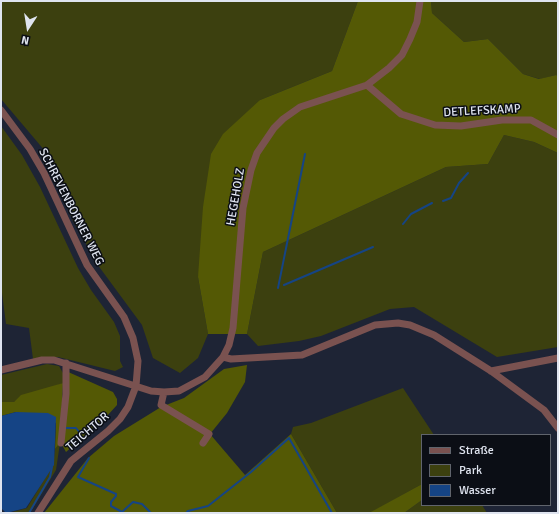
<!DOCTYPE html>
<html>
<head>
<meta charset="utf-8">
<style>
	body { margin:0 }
	#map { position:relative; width:559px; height:514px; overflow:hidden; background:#1e2435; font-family:Signika,sans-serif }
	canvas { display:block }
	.frame { position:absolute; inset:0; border:2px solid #dfe4ef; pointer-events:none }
	.legend { position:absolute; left:421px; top:434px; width:130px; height:72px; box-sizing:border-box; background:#0b0e15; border:1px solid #60646c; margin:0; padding:5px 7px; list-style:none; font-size:12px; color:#dfe4ef }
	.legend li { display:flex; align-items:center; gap:8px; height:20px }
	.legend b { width:20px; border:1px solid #60646c }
	.north { position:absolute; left:8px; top:8px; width:40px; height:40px; -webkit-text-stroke:3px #0b0e15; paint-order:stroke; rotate:192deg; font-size:11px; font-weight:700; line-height:16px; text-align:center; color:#dfe4ef }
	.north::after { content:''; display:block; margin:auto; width:14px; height:18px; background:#dfe4ef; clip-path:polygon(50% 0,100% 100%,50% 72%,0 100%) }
</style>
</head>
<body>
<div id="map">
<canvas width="559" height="514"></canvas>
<div class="frame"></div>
<ul class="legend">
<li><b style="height:5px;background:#7a5250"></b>Straße</li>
<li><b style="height:11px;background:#3c400f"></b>Park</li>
<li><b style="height:11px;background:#154485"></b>Wasser</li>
</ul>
<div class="north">N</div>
</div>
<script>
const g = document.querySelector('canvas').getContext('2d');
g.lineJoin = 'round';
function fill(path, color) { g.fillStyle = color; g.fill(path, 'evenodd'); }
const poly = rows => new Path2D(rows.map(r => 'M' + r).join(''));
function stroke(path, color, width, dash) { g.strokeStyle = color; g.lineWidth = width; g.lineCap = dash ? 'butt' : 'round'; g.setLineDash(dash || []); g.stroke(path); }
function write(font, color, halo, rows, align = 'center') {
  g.font = font + ' Signika,sans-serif'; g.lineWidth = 3; g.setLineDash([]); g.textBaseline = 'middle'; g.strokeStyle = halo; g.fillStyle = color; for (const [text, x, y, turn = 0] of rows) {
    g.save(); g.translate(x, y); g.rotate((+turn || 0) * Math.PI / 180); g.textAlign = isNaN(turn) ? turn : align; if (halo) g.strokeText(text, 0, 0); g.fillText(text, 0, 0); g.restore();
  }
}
fill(poly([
	[1,1,358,1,332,71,260,100,198,277,208,334,198,358,180,373,153,358,142,325,100,268,73,221,45,151,1,99],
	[431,1,558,1,558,76,556,75,540,79,523,74,488,39,464,42,432,13],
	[1,126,22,155,40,187,78,268,91,290,114,322,120,336,120,361,123,367,115,371,58,357,33,359,29,328,6,324,1,285],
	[504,135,534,142,558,153,558,347,497,357,414,307,390,309,321,336,299,341,258,346,247,334,263,252,446,167,488,164],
	[47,364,59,366,63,373,63,383,14,402,1,402,1,375],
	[403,388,434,435,422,435,422,484,370,513,337,513,291,434,293,427,311,423],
	[60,443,56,470,30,513,9,513,27,508,53,465,55,449],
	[422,500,422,505,482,505,487,513,404,513]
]), '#3c400f');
fill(poly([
	[358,1,431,1,432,13,464,42,488,39,523,74,539,79,556,75,558,76,558,153,534,142,504,135,488,164,446,167,263,252,247,334,208,334,198,277,203,207,211,154,223,134,260,100,332,71],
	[247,365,245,382,227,413,210,434,245,475,291,434,337,513,44,513,88,458,114,436,161,407,184,398,224,369],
	[66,371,113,392,117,399,117,405,107,416,66,452,61,443],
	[63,383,60,443,55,449,56,423,16,412,1,416,1,402,14,402,21,395],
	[422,484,422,500,404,513,369,513]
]), '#545905');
fill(poly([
	[16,412,48,413,56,417,54,465,26,508,6,513,1,508,1,416]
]), '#154485');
stroke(poly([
	[443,201,451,198,459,183,468,173],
	[403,224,411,214,432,203],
	[284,285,373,247],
	[278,288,305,154],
	[66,428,76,428,80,433],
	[89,458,78,477,116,494,116,496,111,502,111,506,122,512,133,502,142,504,151,513],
	[29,513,50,477,52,467],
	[186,513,188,511,208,506,251,472,289,438,332,513]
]), '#154485', 2);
stroke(poly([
	[367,85,401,114,435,125,461,126,502,120,531,120,558,135],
	[1,110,30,149,44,173,87,265,124,317,133,338,138,361,136,386,128,407,120,419,108,431,71,461,38,513],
	[223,357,231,359,302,355,375,325,398,323,410,325,434,335,491,371,544,410,558,428],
	[1,370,42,360,54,360,151,391,164,392,179,391,205,377,223,357,229,345,233,328,243,208,251,170,257,153,274,128,283,119,300,107,367,85,389,68,402,55,410,39,417,22,420,1],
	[491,371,558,358],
	[164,392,161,405,209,434,203,443],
	[61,443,66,394,66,363]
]), '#7a5250', 7);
write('12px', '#dfe4ef', '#0b0e15', [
	["DETLEFSKAMP",482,111,-3],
	["HEGEHOLZ",236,197,-80],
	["SCHREVENBORNER WEG",71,207,63],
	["TEICHTOR",88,432,-41]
]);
</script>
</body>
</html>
